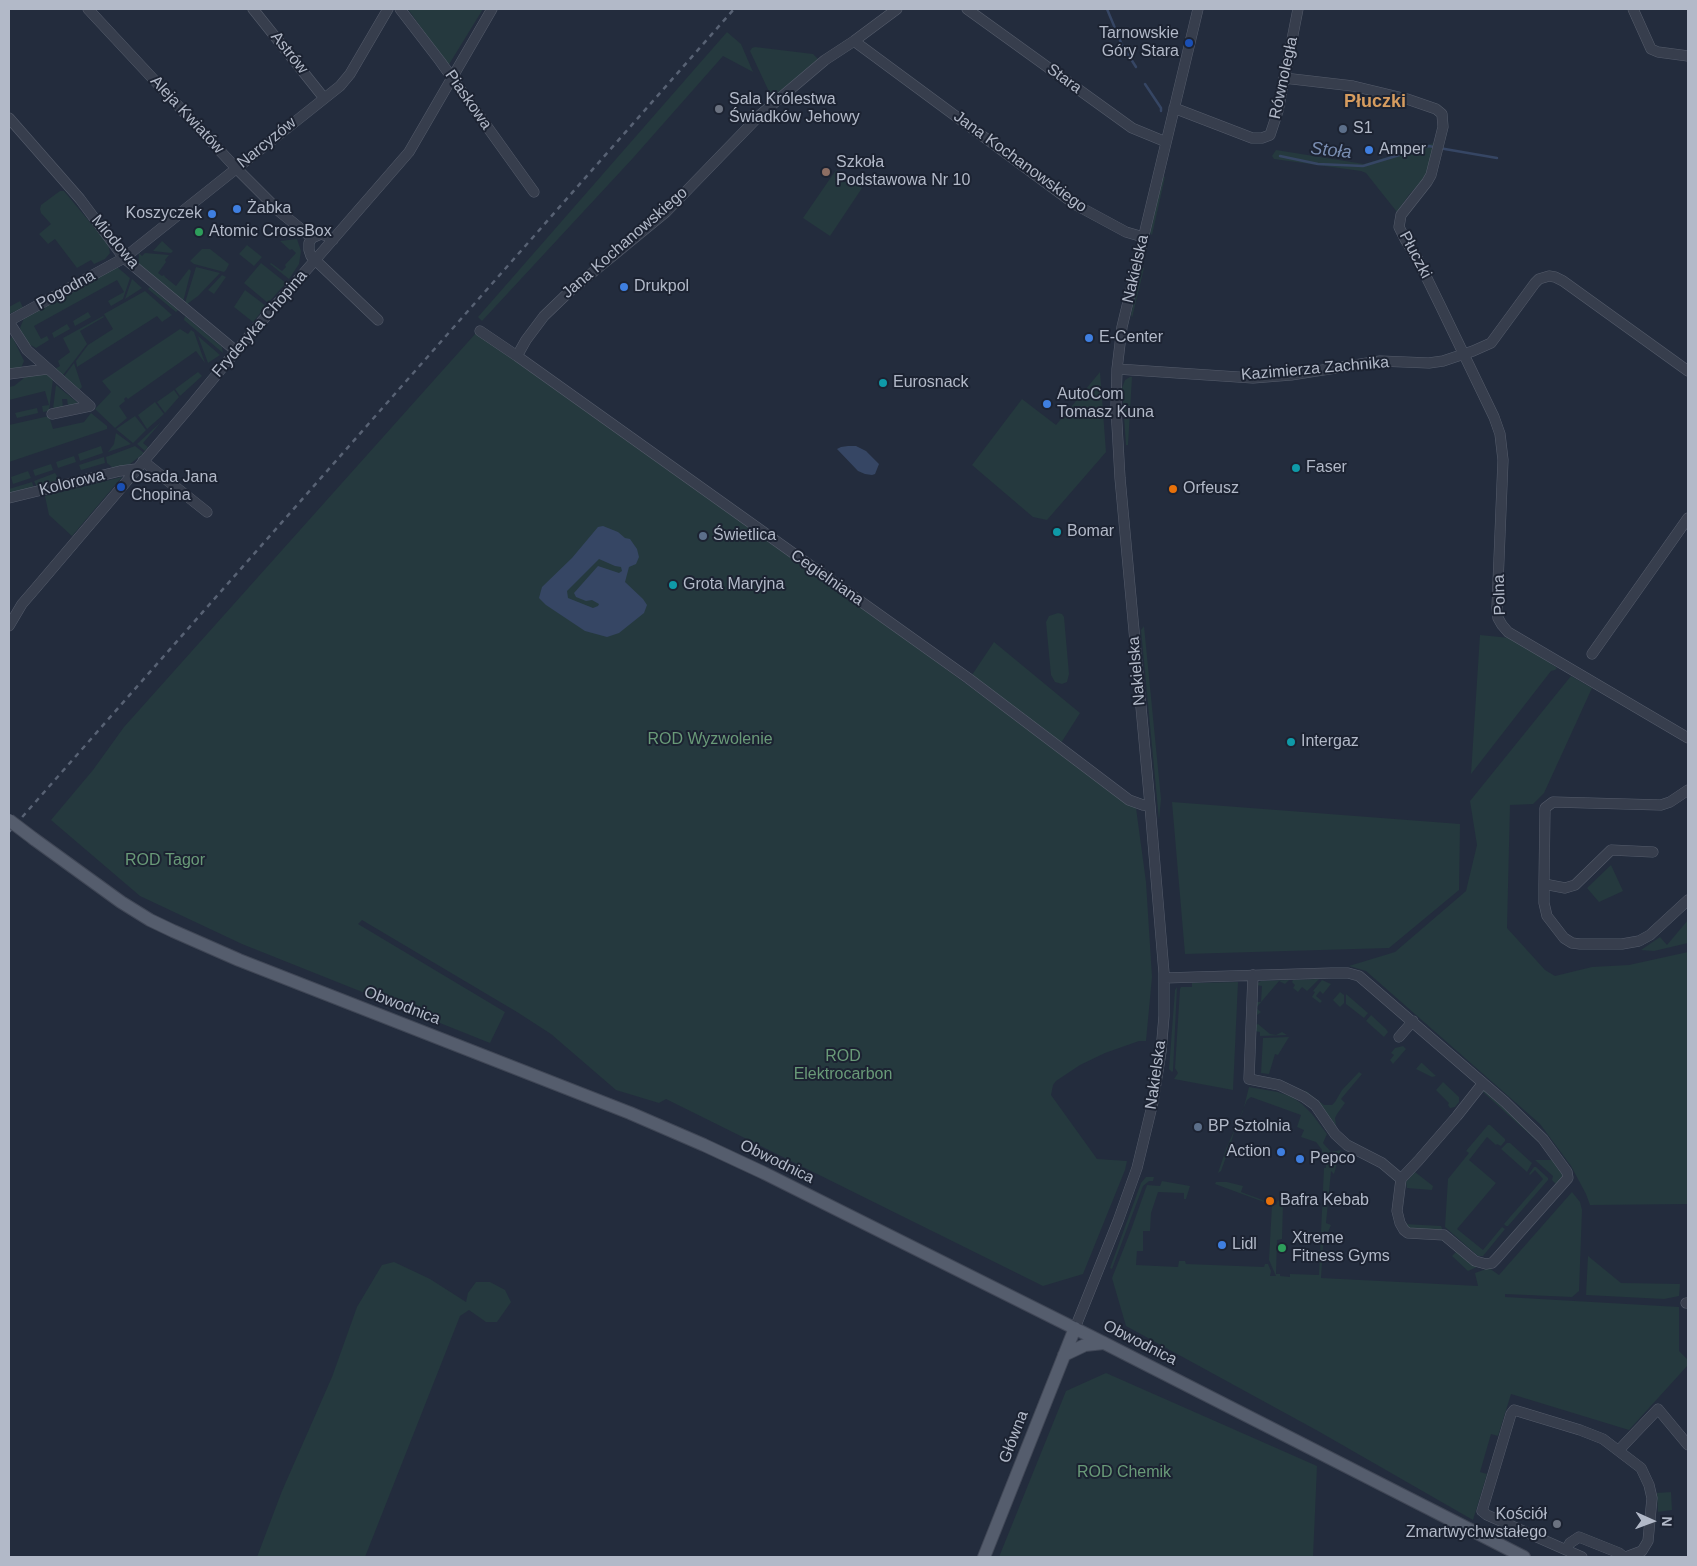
<!DOCTYPE html>
<html>
<head>
<meta charset="utf-8">
<style>
	body { margin:0 }
	#map { position:relative; width:1697px; height:1566px; overflow:hidden; background:#232c3d; font-family:Arial,sans-serif }
	canvas { display:block }
	.frame { position:absolute; inset:0; border:10px solid #b2b9c8; pointer-events:none }
	.north { position:absolute; left:1627px; top:1496px; width:50px; height:50px; -webkit-text-stroke:4px #1c2332; paint-order:stroke; rotate:92deg; font-size:14px; font-weight:700; line-height:20px; text-align:center; color:#b2b9c8 }
	.north::after { content:''; display:block; margin:auto; width:18px; height:22px; background:#b2b9c8; clip-path:polygon(50% 0,100% 100%,50% 72%,0 100%) }
</style>
</head>
<body>
<div id="map">
<canvas width="1697" height="1566"></canvas>
<div class="frame"></div>
<div class="north">N</div>
</div>
<script>
const g = document.querySelector('canvas').getContext('2d');
g.lineJoin = 'round';
function fill(path, color) { g.fillStyle = color; g.fill(path, 'evenodd'); }
const poly = rows => new Path2D(rows.map(r => 'M' + r).join(''));
function stroke(path, color, width, dash) { g.strokeStyle = color; g.lineWidth = width; g.lineCap = dash ? 'butt' : 'round'; g.setLineDash(dash || []); g.stroke(path); }
function write(font, color, halo, rows, align = 'center') {
  g.font = font + ' Arial,sans-serif'; g.lineWidth = 4; g.setLineDash([]); g.textBaseline = 'middle'; g.strokeStyle = halo; g.fillStyle = color; for (const [text, x, y, turn = 0] of rows) {
    g.save(); g.translate(x, y); g.rotate((+turn || 0) * Math.PI / 180); g.textAlign = isNaN(turn) ? turn : align; if (halo) g.strokeText(text, 0, 0); g.fillText(text, 0, 0); g.restore();
  }
}
fill(poly([
	[408,9,483,9,448,66],
	[727,32,741,44,753,72,723,56,633,158,482,321,478,317],
	[755,47,813,54,818,59,772,98,750,51,752,48],
	[1434,143,1426,176,1408,196,1397,212,1366,173,1361,171,1274,159,1272,156,1276,150,1364,164],
	[836,170,862,188,830,236,803,218],
	[1163,177,1165,177,1152,235,1150,233],
	[60,191,64,191,108,244,110,253,105,259,94,264,91,260,77,268,55,239,48,244,39,234,51,224,41,213,40,209,41,205],
	[297,239,301,251,299,264,289,279,270,264,271,263,282,271,286,267,285,265,296,253,292,249,290,250,280,241],
	[162,241,173,251,171,253,153,251],
	[247,245,262,257,254,266,239,254],
	[202,249,210,249,229,264,226,270,224,272,194,264,190,261],
	[139,253,142,256,145,253,169,255,165,260,166,262,158,273,162,276,164,275,165,277,176,286,189,269,191,271,183,302,138,266],
	[261,263,286,283,268,303,244,283],
	[116,266,130,278,123,299,111,306,108,301,124,292,117,280,34,326,41,339,47,336,49,340,36,348,27,343,22,334,20,328,24,318],
	[196,267,220,273,198,296,187,304,185,303],
	[1142,267,1144,268,1132,318,1131,314],
	[222,275,226,277,214,294,208,290],
	[132,279,142,288,125,299],
	[150,287,178,310,176,312,148,289],
	[245,290,266,306,253,322,234,307],
	[145,291,172,315,162,322,157,316,77,367,76,361,88,345,113,329,104,314],
	[20,301,23,308,9,314,9,307],
	[88,312,91,317,75,326,73,321],
	[103,316,104,317,80,331,87,344,60,379,55,369,60,366,58,361,70,352,63,338],
	[185,316,222,347,223,353,184,320],
	[67,324,70,329,54,338,52,333],
	[180,329,188,334,191,330,194,332,205,363,196,351,128,399,126,397,124,399,125,401,119,406,127,418,115,428,95,409,111,392,102,381],
	[476,333,905,639,1136,808,1146,882,1152,977,1146,1041,1139,1041,1105,1053,1080,1065,1056,1081,1053,1085,1051,1095,1097,1159,1127,1161,1125,1170,1083,1274,1043,1286,666,1099,659,1103,616,1090,551,1034,517,1012,362,920,358,924,505,1012,490,1043,242,944,140,896,51,820,93,770,124,727],
	[12,336,24,361,21,368,9,370,9,341],
	[198,336,220,355,208,363],
	[74,363,82,387,80,389,76,389,62,379],
	[45,371,53,379,49,411,43,412,42,406,49,405,45,391,9,400,9,387,14,386,29,374],
	[198,372,202,376,180,396,175,389],
	[1100,372,1106,452,1047,520,1033,517,972,465,1022,399,1056,425],
	[1130,377,1132,377,1128,445,1126,445,1122,388,1125,380],
	[56,385,78,403,68,406,67,399,62,399,63,407,53,409],
	[174,390,179,397,165,413,157,402],
	[155,402,164,414,147,429,138,415],
	[37,408,38,413,17,418,15,413],
	[91,413,107,426,107,429,9,462,9,425,49,416,53,429,84,422],
	[135,416,146,430,133,443,116,429],
	[161,422,143,443,148,447,145,451,137,444],
	[116,433,131,444,108,452,114,444],
	[101,446,103,453,80,461,78,454],
	[135,446,144,453,130,464,113,468,107,463,106,457],
	[74,456,76,462,58,468,56,462],
	[104,457,105,463,81,470,79,465],
	[51,464,53,470,35,476,33,470],
	[28,471,31,478,13,484,11,477],
	[55,473,57,476,55,483,37,487,34,481],
	[122,477,72,536,49,515,45,496],
	[32,482,34,488,9,495,9,489],
	[1058,613,1062,614,1064,617,1069,674,1067,682,1062,684,1055,682,1051,675,1046,622,1049,616],
	[1144,626,1161,799,1159,820,1141,630],
	[1480,635,1510,638,1530,649,1557,668,1555,670,1551,671,1471,774],
	[994,642,1080,713,1061,743,972,675],
	[1571,676,1592,688,1544,793,1533,804,1510,805,1507,928,1545,970,1555,976,1592,967,1629,965,1688,952,1688,1204,1590,1205,1586,1194,1571,1166,1540,1124,1366,971,1349,966,1395,952,1466,891,1477,845,1470,801],
	[1172,802,1460,824,1459,890,1389,948,1185,954],
	[1611,865,1623,891,1599,902,1587,888],
	[1688,920,1688,943,1654,951,1641,950,1660,937,1667,945],
	[1319,979,1307,991,1302,987,1298,992,1293,988,1295,985,1292,982,1293,980],
	[1289,980,1285,984,1279,981,1256,1008,1261,1012,1256,1016,1254,1002,1261,1002,1262,986,1257,985,1258,983,1261,981],
	[1322,980,1331,984,1323,994,1320,991,1316,996,1322,1001,1320,1003,1312,997,1315,992,1313,991],
	[1238,982,1233,1090,1174,1079,1178,1073,1175,1068,1180,989,1181,987,1192,987,1192,983],
	[1177,987,1173,1071,1172,1072,1169,1069,1175,990],
	[1340,992,1344,995,1344,1003,1340,1007,1333,1000],
	[1346,994,1368,1013,1364,1018,1346,1004],
	[1371,1015,1386,1029,1388,1032,1384,1037,1366,1021],
	[1258,1024,1270,1034,1276,1035,1282,1032,1287,1035,1260,1036,1260,1032,1254,1031,1255,1025],
	[1289,1037,1278,1055,1275,1054,1269,1074,1261,1073,1263,1038],
	[1403,1046,1406,1049,1393,1064,1390,1060,1394,1055,1391,1053,1395,1048],
	[1421,1063,1422,1063,1436,1076,1432,1077,1416,1069],
	[1359,1072,1362,1074,1341,1099,1345,1103,1337,1114,1335,1118,1336,1126,1319,1103,1305,1092,1306,1091,1324,1105,1332,1105,1335,1102,1342,1090],
	[1443,1082,1459,1097,1459,1102,1455,1107,1450,1108,1448,1105,1449,1103,1436,1090],
	[1249,1087,1278,1092,1292,1097,1302,1104,1312,1114,1327,1134,1323,1143,1331,1152,1341,1150,1334,1174,1331,1171,1326,1223,1331,1225,1328,1232,1324,1231,1321,1278,1478,1286,1475,1273,1489,1268,1499,1275,1572,1192,1580,1202,1582,1210,1579,1291,1572,1297,1505,1294,1505,1297,1679,1307,1679,1351,1688,1360,1688,1365,1629,1430,1511,1394,1498,1436,1491,1434,1480,1472,1487,1474,1473,1520,1318,1431,1126,1326,1112,1278,1131,1230,1147,1185,1160,1186,1162,1181,1190,1186,1186,1199,1184,1199,1184,1193,1158,1192,1151,1213,1150,1231,1143,1231,1143,1251,1137,1251,1136,1265,1178,1267,1179,1261,1185,1261,1186,1264,1264,1267,1265,1264,1268,1264,1271,1271,1270,1276,1276,1276,1269,1260,1272,1205,1215,1184,1216,1182,1227,1182,1243,1186,1241,1192,1276,1205,1278,1200,1283,1204,1282,1239,1277,1240,1276,1274,1280,1274,1280,1276,1290,1277,1290,1274,1319,1275,1324,1168,1326,1168,1326,1160,1322,1159,1322,1150,1316,1142,1301,1137,1304,1130,1297,1127,1301,1115,1251,1097,1247,1100,1234,1132,1230,1146,1221,1171,1218,1173,1226,1149,1243,1111],
	[1484,1091,1530,1131,1537,1141,1483,1092],
	[1488,1125,1490,1125,1505,1139,1505,1141,1501,1146,1497,1144,1496,1145,1487,1137,1469,1160,1496,1183,1457,1229,1483,1250,1502,1227,1505,1229,1483,1256,1478,1256,1445,1227,1448,1179,1469,1153,1466,1151],
	[1507,1143,1510,1143,1532,1163,1527,1172,1501,1149],
	[1535,1160,1552,1160,1558,1165,1564,1175,1557,1185,1552,1180,1553,1176],
	[1534,1167,1536,1167,1548,1178,1548,1180,1508,1226,1506,1226,1504,1224,1543,1179,1535,1170,1530,1175,1529,1174],
	[1415,1172,1433,1186,1432,1190,1407,1188,1406,1182],
	[1146,1177,1154,1177,1153,1181,1149,1181,1143,1186,1112,1269,1110,1268,1141,1183],
	[1404,1224,1441,1226,1443,1231,1411,1230],
	[1457,1251,1476,1266,1477,1267,1468,1271,1452,1256],
	[1588,1256,1621,1283,1680,1284,1679,1296,1664,1299,1586,1295],
	[394,1262,430,1279,466,1302,468,1293,476,1282,490,1282,505,1290,511,1302,497,1322,486,1322,469,1310,460,1316,365,1557,257,1557,282,1491,332,1377,357,1307,382,1265],
	[1106,1373,1317,1466,1313,1557,999,1557,1066,1391],
	[1671,1492,1672,1510,1658,1512,1657,1493]
]), '#25393e');
fill(poly([
	[848,446,856,446,866,451,879,464,875,474,872,475,865,474,858,471,837,449,841,447],
	[603,526,618,532,625,538,630,539,637,549,639,557,636,564,629,567,625,582,643,599,647,605,644,613,619,633,607,637,585,631,546,605,539,598,542,587,572,558,598,527],
	[599,559,615,566,621,567,622,571,619,573,598,566,574,593,576,597,586,601,592,600,599,604,598,606,593,608,568,598,567,591]
]), '#364664');
stroke(poly([
	[1107,9,1122,45,1136,67],
	[1145,84,1161,108,1161,111],
	[1439,148,1497,158],
	[1280,156,1318,164,1363,166,1429,146,1434,147]
]), '#364664', 2.5);
const minor = poly([
	[88,9,236,168,280,212,312,238],
	[253,9,324,98],
	[400,9,440,61,534,192],
	[967,9,1132,128,1166,142],
	[1633,9,1651,49,1658,52,1688,56],
	[854,41,1076,205,1126,232,1143,237],
	[1284,78,1353,86,1407,99,1436,109,1442,114,1443,127,1431,175,1427,182,1401,215,1399,227,1405,239,1418,260,1441,307,1494,417,1500,434,1503,460,1497,608,1498,618,1502,625,1508,632,1688,738],
	[1174,108,1252,138,1262,138,1270,135,1278,111,1298,9],
	[9,118,80,199,124,258,236,351],
	[333,240,327,236,321,234,312,238,309,243,309,250,311,256,378,320],
	[9,321,124,258,340,86,350,74,388,9],
	[9,322,27,350,90,406],
	[480,331,517,356,968,678,1129,800,1143,805,1150,806],
	[517,356,526,340,544,316,570,291,666,212,760,115,825,60,854,41,897,9],
	[1117,369,1253,378,1291,375,1380,361,1429,363,1443,361,1473,351,1491,343,1535,283,1539,279,1549,276,1555,277,1563,281,1688,371],
	[9,374,47,369],
	[52,414,90,406],
	[143,461,207,512],
	[9,498,120,471,136,469],
	[9,626,22,604,35,589,189,408,236,351,409,152,492,9],
	[1592,654,1688,518],
	[1688,790,1670,802,1661,805,1553,802,1545,808,1544,884,1544,903,1547,916,1564,938,1572,943,1580,944,1622,944,1639,941,1650,935,1688,900],
	[1544,884,1565,888,1575,885,1611,850,1653,852],
	[1253,975,1249,1079,1279,1085,1304,1097,1315,1105,1335,1134,1347,1145,1382,1163,1401,1179],
	[1164,978,1331,973,1348,973,1359,976,1505,1102,1543,1139,1567,1172,1568,1178,1496,1259,1492,1263,1486,1264,1475,1261,1444,1235,1408,1233,1404,1230,1400,1223,1397,1211,1401,1179,1418,1161,1457,1116,1483,1083],
	[1399,1037,1413,1021],
	[1686,1303,1688,1303],
	[1075,1328,1118,1221,1137,1168,1153,1102,1161,1052,1164,1016,1164,973,1149,794,1120,478,1116,407,1117,369,1122,327,1198,9],
	[1619,1450,1658,1409,1688,1445],
	[1566,1550,1570,1543,1579,1537,1619,1553,1624,1557],
	[1582,1557,1487,1515,1482,1511,1511,1414,1514,1410,1580,1430,1603,1439,1641,1468,1649,1485,1652,1498,1648,1541,1642,1551,1626,1557]
]);
const major = poly([
	[34,839,121,902,150,920,173,931,239,960,630,1113,704,1145,764,1173,1104,1343,1524,1557],
	[1064,1355,1085,1345,1104,1343],
	[984,1557,1075,1328]
]);
stroke(minor, '#555c6b', 11);
stroke(major, '#404756', 14);
stroke(minor, '#373e4d', 10);
stroke(major, '#555d6d', 12);
stroke(poly([
	[9,832,734,9]
]), '#586274', 2.5, [5, 5]);
const majorBridge = poly([
	[9,820,34,839]
]);
stroke(majorBridge, '#404756', 14, []);
stroke(majorBridge, '#555d6d', 12);
for (const [x, y, r, color] of [
	[1189,43,5,"#1a4fb4"],
	[719,109,5,"#6b7280"],
	[1343,129,5,"#5c6f8a"],
	[1369,150,5,"#3f7fe0"],
	[826,172,5,"#8d6e63"],
	[237,209,5,"#3f7fe0"],
	[212,214,5,"#3f7fe0"],
	[199,232,5,"#2e9e5b"],
	[624,287,5,"#3f7fe0"],
	[1089,338,5,"#3f7fe0"],
	[883,383,5,"#0f9aa8"],
	[1047,404,5,"#3f7fe0"],
	[1296,468,5,"#0f9aa8"],
	[121,487,5,"#1a4fb4"],
	[1173,489,5,"#e8710a"],
	[1057,532,5,"#0f9aa8"],
	[703,536,5,"#5c6f8a"],
	[673,585,5,"#0f9aa8"],
	[1291,742,5,"#0f9aa8"],
	[1198,1127,5,"#5c6f8a"],
	[1281,1152,5,"#3f7fe0"],
	[1300,1159,5,"#3f7fe0"],
	[1270,1201,5,"#e8710a"],
	[1222,1245,5,"#3f7fe0"],
	[1282,1248,5,"#2e9e5b"],
	[1557,1524,5,"#6b7280"]
]) { const dot = new Path2D(); dot.arc(x, y, r, 0, 2 * Math.PI); g.fillStyle = color; g.fill(dot); stroke(dot, '#1c2332', 2); }
write('16px', '#b2b9c8', '#1c2332', [
	["Tarnowskie",1179,34,"right"],
	["Góry Stara",1179,52,"right"],
	["Sala Królestwa",729,100],
	["Świadków Jehowy",729,118],
	["S1",1353,129],
	["Amper",1379,150],
	["Szkoła",836,163],
	["Podstawowa Nr 10",836,181],
	["Żabka",247,209],
	["Koszyczek",202,214,"right"],
	["Atomic CrossBox",209,232],
	["Drukpol",634,287],
	["E-Center",1099,338],
	["Eurosnack",893,383],
	["AutoCom",1057,395],
	["Tomasz Kuna",1057,413],
	["Faser",1306,468],
	["Osada Jana",131,478],
	["Chopina",131,496],
	["Orfeusz",1183,489],
	["Bomar",1067,532],
	["Świetlica",713,536],
	["Grota Maryjna",683,585],
	["Intergaz",1301,742],
	["BP Sztolnia",1208,1127],
	["Action",1271,1152,"right"],
	["Pepco",1310,1159],
	["Bafra Kebab",1280,1201],
	["Xtreme",1292,1239],
	["Fitness Gyms",1292,1257],
	["Lidl",1232,1245],
	["Kościół",1547,1515,"right"],
	["Zmartwychwstałego",1547,1533,"right"]
], 'left');
write('16px', '#b2b9c8', '#1c2332', [
	["Astrów",289,53,51],
	["Równoległa",1284,78,-78],
	["Stara",1064,79,36],
	["Piaskowa",468,100,55],
	["Aleja Kwiatów",187,115,47],
	["Narcyzów",267,143,-39],
	["Jana Kochanowskiego",1020,162,36],
	["Miodowa",115,242,50],
	["Jana Kochanowskiego",625,243,-41],
	["Płuczki",1415,255,62],
	["Nakielska",1136,269,-77],
	["Pogodna",66,290,-29],
	["Fryderyka Chopina",260,324,-49],
	["Kazimierza Zachnika",1315,369,-5],
	["Kolorowa",72,483,-14],
	["Cegielniana",827,578,35],
	["Polna",1500,595,-92],
	["Nakielska",1137,671,-95],
	["Obwodnica",402,1006,21],
	["Nakielska",1156,1075,-82],
	["Obwodnica",777,1162,26],
	["Obwodnica",1140,1343,27],
	["Główna",1014,1437,-69]
]);
write('16px', '#699a78', '#1c2332', [
	["ROD Wyzwolenie",710,740],
	["ROD Tagor",165,861],
	["ROD",843,1057],
	["Elektrocarbon",843,1075],
	["ROD Chemik",1124,1473]
]);
write('bold 18px', '#d69c5f', '#1c2332', [
	["Płuczki",1375,102]
]);
write('italic 18px', '#798db1', '#1c2332', [
	["Stoła",1331,151,6]
]);
</script>
</body>
</html>
